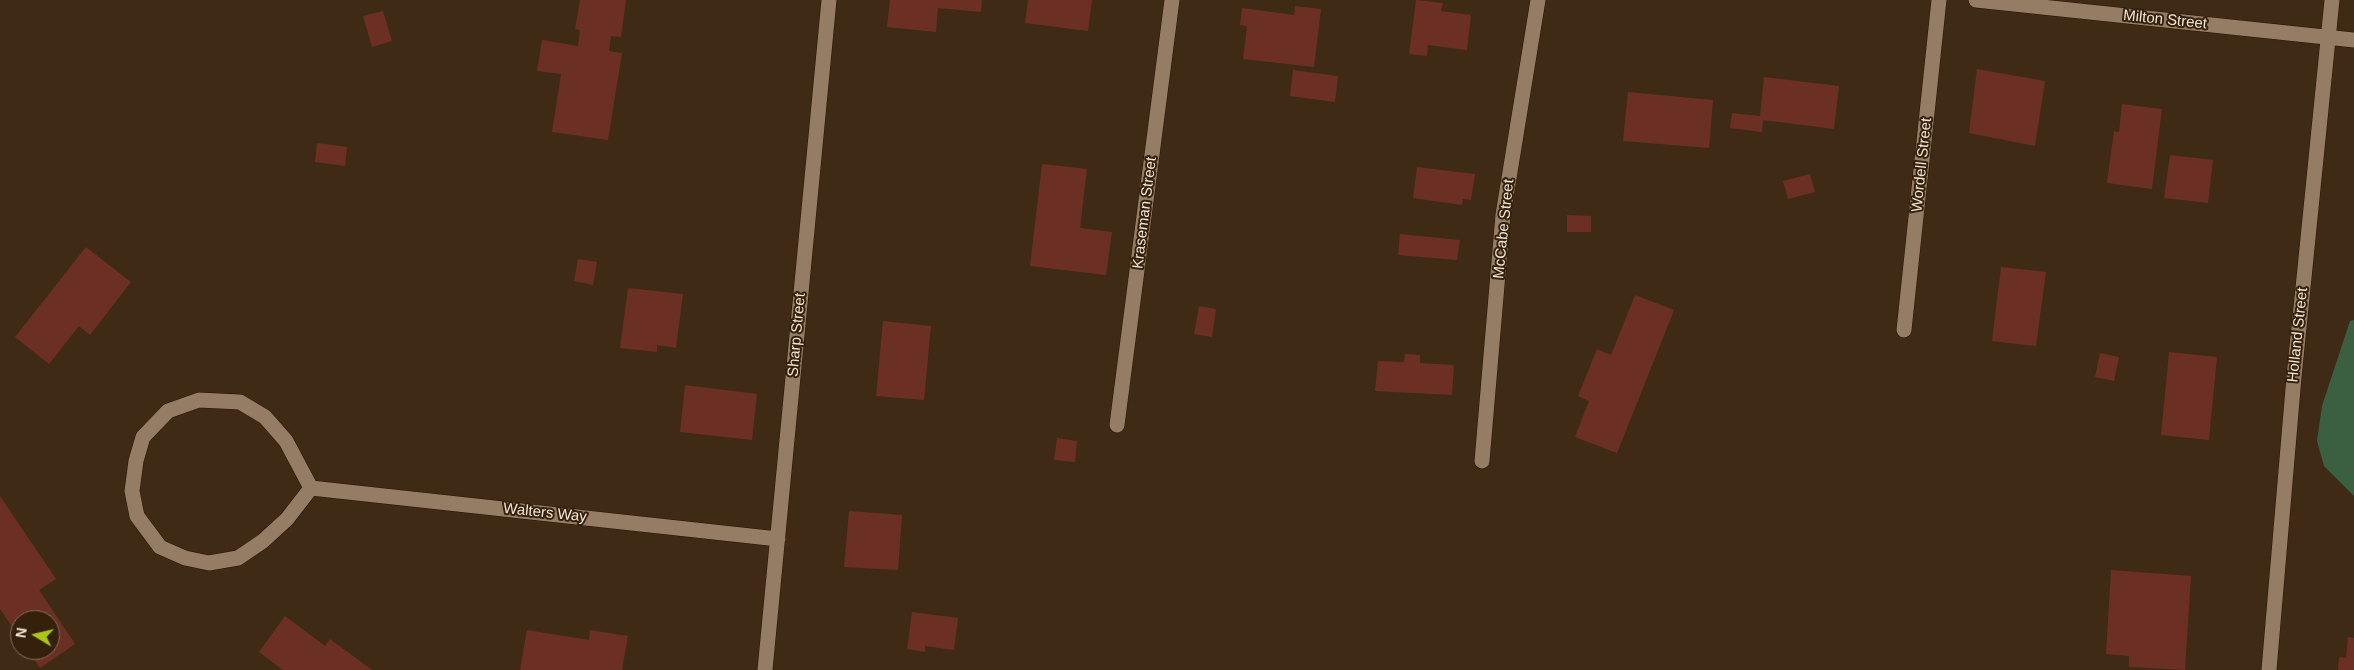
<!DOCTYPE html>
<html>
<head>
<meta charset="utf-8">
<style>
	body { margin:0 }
	#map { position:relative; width:2354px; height:670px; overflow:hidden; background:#3f2b15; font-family:Helvetica,sans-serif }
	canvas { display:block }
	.north { position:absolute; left:10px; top:610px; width:50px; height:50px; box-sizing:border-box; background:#35210b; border:1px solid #81705e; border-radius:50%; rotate:279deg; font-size:14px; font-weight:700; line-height:20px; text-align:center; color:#f4e7da }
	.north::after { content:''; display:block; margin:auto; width:18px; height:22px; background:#abc615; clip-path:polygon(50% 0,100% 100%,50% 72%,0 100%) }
</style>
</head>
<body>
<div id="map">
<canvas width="2354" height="670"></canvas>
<div class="north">N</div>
</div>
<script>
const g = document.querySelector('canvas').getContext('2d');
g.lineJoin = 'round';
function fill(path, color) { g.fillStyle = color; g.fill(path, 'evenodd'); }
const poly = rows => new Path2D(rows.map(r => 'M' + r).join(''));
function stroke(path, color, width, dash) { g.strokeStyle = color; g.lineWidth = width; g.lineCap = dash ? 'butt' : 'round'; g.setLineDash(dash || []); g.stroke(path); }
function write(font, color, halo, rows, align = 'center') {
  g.font = font + ' Helvetica,sans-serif'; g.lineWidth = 4; g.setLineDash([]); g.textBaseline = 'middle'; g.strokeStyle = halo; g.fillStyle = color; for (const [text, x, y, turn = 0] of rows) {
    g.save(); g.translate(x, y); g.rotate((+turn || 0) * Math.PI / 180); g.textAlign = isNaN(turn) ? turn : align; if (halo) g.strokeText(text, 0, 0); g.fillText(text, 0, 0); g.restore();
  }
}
fill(poly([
	[2354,320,2354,496,2324,466,2317,441,2322,406,2350,321]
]), '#3a6041');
fill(poly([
	[580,0,626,0,621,37,611,36,609,51,622,53,608,140,552,132,561,74,537,71,542,40,578,46,580,30,575,29],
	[890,0,982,0,981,12,938,8,936,32,887,27],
	[1028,0,1092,0,1088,31,1025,23],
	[1416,0,1443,3,1441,11,1471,15,1467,50,1428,45,1427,56,1409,54],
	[1295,6,1321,9,1314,67,1243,59,1247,26,1240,25,1242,8,1294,15],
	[383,11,392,41,372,47,363,16],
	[1977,69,2045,81,2035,146,1969,133],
	[1293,70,1338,76,1335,102,1290,96],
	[1764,77,1839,86,1834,129,1763,120,1762,132,1730,128,1732,113,1760,116],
	[1628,92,1713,100,1709,148,1623,141],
	[2122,104,2162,109,2152,189,2107,183,2114,131,2119,132],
	[317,143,347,147,345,166,315,162],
	[2170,155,2213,160,2208,203,2164,198],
	[1042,164,1087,169,1080,228,1112,232,1106,275,1030,266],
	[1417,167,1475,174,1471,200,1463,199,1462,205,1413,198],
	[1810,174,1815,192,1788,199,1783,181],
	[1567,215,1591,216,1591,232,1567,232],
	[1400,234,1460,240,1457,260,1398,255],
	[86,247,131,282,90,335,79,326,49,364,15,337],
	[578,259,597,262,593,285,574,281],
	[2001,267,2046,272,2036,346,1992,341],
	[628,288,683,294,676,348,657,345,657,352,620,348],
	[1635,295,1674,310,1617,453,1575,437,1589,401,1578,396,1597,349,1611,355],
	[1199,306,1216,309,1212,337,1194,334],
	[883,321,931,326,924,400,876,396],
	[2169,352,2217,357,2209,440,2161,435],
	[2100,353,2119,357,2114,381,2095,377],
	[1405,354,1420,355,1420,363,1454,365,1452,395,1375,391,1378,361,1404,362],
	[685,385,757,394,752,440,680,432],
	[1057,438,1077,441,1075,462,1054,460],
	[0,496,56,579,39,590,75,644,40,668,28,650,50,650,50,620,20,620,20,638,0,609],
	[849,511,902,515,898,570,844,567],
	[2111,570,2191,576,2185,670,2129,667,2129,656,2106,654],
	[912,612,958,618,954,650,925,646,925,652,907,649],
	[285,616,325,646,330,639,372,670,283,670,259,652],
	[527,630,589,640,590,630,628,636,622,670,520,670],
	[2348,637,2354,638,2354,670,2338,670,2339,657,2346,658]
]), '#6c2f24');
const minor = poly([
	[1976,0,2354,40],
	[1904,330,1939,0],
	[199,400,240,402,265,417,286,441,311,488,287,519,263,541,238,558,209,563,185,558,160,547,137,516,132,491,136,461,143,437,168,411,199,400],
	[1117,425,1172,0],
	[1482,461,1503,215,1538,0],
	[311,488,778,539],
	[765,670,829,0],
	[2269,670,2294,377,2332,0]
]);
stroke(minor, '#251300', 16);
stroke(minor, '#947c65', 15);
write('15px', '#f4e7da', '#35210b', [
	["Milton Street",2165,20,6],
	["Wordell Street",1922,165,-84],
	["Kraseman Street",1145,213,-83],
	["McCabe Street",1504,229,-84],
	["Sharp Street",797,335,-85],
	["Holland Street",2298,335,-84],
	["Walters Way",545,513,6]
]);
</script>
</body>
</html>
